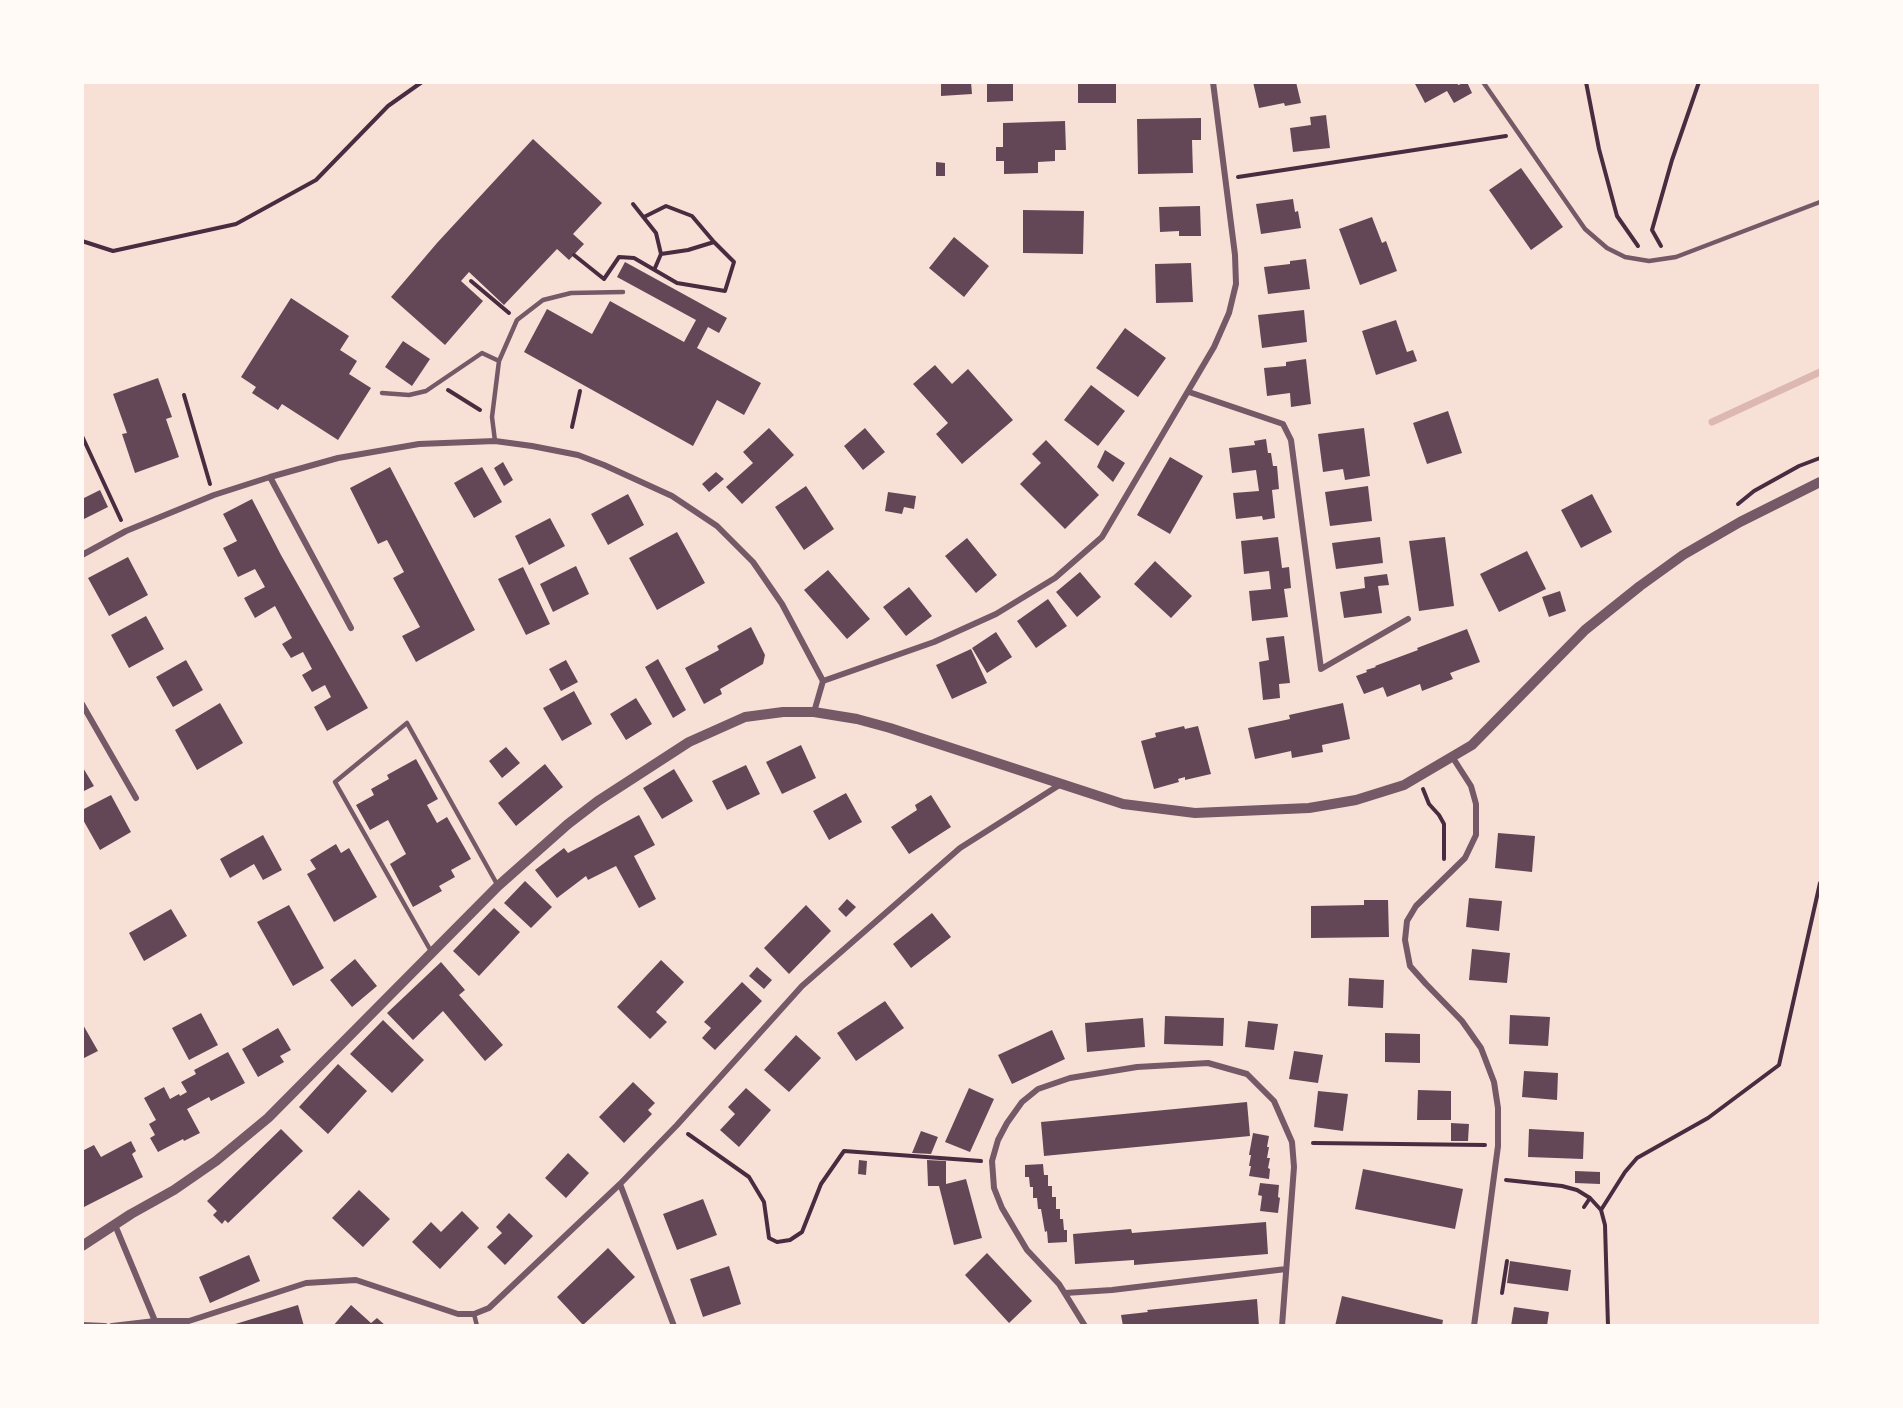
<!DOCTYPE html>
<html>
<head>
<meta charset="utf-8">
<style>
	body { margin:0 }
	#map { position:relative; width:1903px; height:1408px; overflow:hidden; background:#f7e1d7; font-family:"PT Sans",sans-serif }
	canvas { display:block }
	.frame { position:absolute; inset:0; border:84px solid #fffaf5; pointer-events:none }
</style>
</head>
<body>
<div id="map">
<canvas width="1903" height="1408"></canvas>
<div class="frame"></div>
</div>
<script>
const g = document.querySelector('canvas').getContext('2d');
g.lineJoin = 'round';
const poly = rows => new Path2D(rows.map(r => 'M' + r).join(''));
function stroke(path, color, width, dash) { g.strokeStyle = color; g.lineWidth = width; g.lineCap = dash ? 'butt' : 'round'; g.setLineDash(dash || []); g.stroke(path); }
function fill(path, color) { g.fillStyle = color; g.fill(path, 'evenodd'); }
stroke(poly([
	[1712,422,1820,372]
]), '#dcb8b0', 7);
fill(poly([
	[941,82,971,82,972,94,941,96],
	[987,82,1013,82,1013,101,987,102],
	[1078,82,1116,82,1116,103,1078,103],
	[1253,82,1296,82,1301,103,1285,106,1284,103,1259,108],
	[1414,82,1457,82,1458,85,1467,82,1472,93,1454,103,1447,91,1425,103],
	[1326,115,1330,148,1293,152,1290,128,1311,125,1310,117],
	[1201,118,1201,140,1192,140,1193,173,1138,174,1137,119],
	[1065,121,1066,150,1055,150,1055,161,1038,162,1038,173,1004,174,1004,161,996,161,996,147,1003,147,1003,123],
	[533,139,602,203,573,234,584,244,569,260,557,249,504,305,469,272,461,281,483,301,445,345,391,297,437,243],
	[936,162,945,163,945,176,936,176],
	[1521,168,1563,227,1531,250,1489,190],
	[1293,199,1295,212,1298,211,1301,228,1261,234,1256,204],
	[1200,206,1201,236,1179,236,1179,231,1160,232,1159,207],
	[1023,210,1084,211,1083,254,1023,253],
	[1372,217,1382,243,1386,241,1397,271,1360,285,1339,229],
	[954,237,989,266,964,297,929,268],
	[1306,259,1310,289,1268,294,1264,267,1290,264,1290,261],
	[625,262,727,318,719,333,708,327,697,348,761,383,744,415,717,400,693,446,524,352,547,309,592,334,610,301,684,342,696,320,617,277],
	[1191,263,1193,302,1156,303,1155,264],
	[291,298,349,336,340,350,357,361,349,374,371,388,338,440,282,404,278,410,252,393,256,387,241,377],
	[1304,310,1307,342,1262,348,1258,315],
	[1396,320,1407,352,1413,350,1417,361,1376,375,1362,331],
	[1125,328,1166,358,1138,397,1096,368],
	[403,341,430,359,412,386,385,367],
	[1306,359,1311,404,1291,407,1290,393,1267,396,1264,368,1286,366,1286,362],
	[935,365,952,384,968,369,1013,420,962,464,936,434,948,423,913,384],
	[158,378,172,417,166,419,179,457,135,473,122,434,127,433,113,394],
	[1091,385,1125,411,1098,446,1064,420],
	[1448,411,1462,453,1427,464,1413,423],
	[769,428,794,455,742,504,726,487,753,463,743,452],
	[865,428,885,452,863,470,844,446],
	[1364,428,1370,476,1345,480,1343,469,1323,472,1318,434],
	[1266,439,1268,453,1271,453,1273,466,1277,466,1279,489,1272,490,1275,518,1263,520,1262,516,1236,519,1233,493,1259,491,1256,470,1232,473,1229,448,1255,445,1254,441],
	[1046,440,1099,495,1065,529,1020,484,1041,463,1032,454],
	[1105,450,1125,463,1113,482,1097,467],
	[1170,457,1203,476,1170,534,1137,515],
	[503,462,513,480,504,486,494,468],
	[390,467,475,630,416,662,402,636,420,627,393,578,404,572,387,540,378,544,350,488],
	[482,467,502,502,474,518,454,483],
	[716,472,724,479,709,492,702,484],
	[806,486,834,529,804,550,775,507],
	[1368,486,1372,521,1330,526,1325,492],
	[100,490,108,507,84,519,82,499],
	[888,492,916,496,914,509,904,507,902,514,885,511],
	[628,494,644,525,608,545,591,514],
	[1592,494,1612,532,1581,548,1561,510],
	[252,499,281,555,368,708,327,731,314,707,331,697,325,685,312,692,302,675,312,669,303,652,291,658,282,644,292,638,275,606,255,618,244,598,265,587,255,569,238,577,223,548,237,541,223,514],
	[550,518,565,546,529,565,515,536],
	[677,532,705,583,657,610,629,558],
	[1278,537,1282,568,1289,567,1291,588,1284,589,1288,617,1252,621,1249,591,1271,589,1269,571,1244,574,1241,541],
	[1380,537,1383,563,1336,569,1332,543],
	[1445,537,1454,606,1419,611,1409,541],
	[967,538,997,575,976,593,945,556],
	[1527,551,1546,589,1499,612,1480,574],
	[128,557,148,595,109,616,88,578],
	[1155,561,1192,596,1171,618,1134,584],
	[576,566,589,594,553,612,540,584],
	[523,567,550,624,526,635,498,579],
	[828,570,870,619,847,639,804,590],
	[1080,572,1101,597,1077,617,1056,592],
	[1387,574,1389,585,1378,586,1382,613,1344,618,1340,592,1365,588,1364,577],
	[909,587,932,616,906,636,883,607],
	[1560,591,1566,611,1549,617,1542,597],
	[1048,599,1067,626,1036,648,1017,621],
	[146,616,164,649,129,668,111,635],
	[751,627,765,655,763,664,720,689,722,694,704,704,685,668,719,650,717,646],
	[1467,629,1480,662,1450,673,1453,679,1422,691,1420,684,1387,697,1383,687,1364,694,1356,676,1367,672,1366,670,1376,667,1375,666,1418,650,1417,648],
	[996,632,1012,657,987,673,972,648],
	[1284,636,1290,683,1279,684,1280,698,1263,700,1259,662,1269,660,1266,638],
	[971,649,987,683,952,699,936,665],
	[658,659,686,710,673,718,645,667],
	[186,660,203,690,173,707,156,677],
	[566,660,578,682,561,691,549,669],
	[574,691,592,724,562,741,543,708],
	[636,698,652,724,626,740,610,714],
	[220,703,243,743,197,770,175,730],
	[1343,703,1350,739,1322,745,1323,752,1292,758,1291,751,1255,759,1248,728,1290,719,1289,715],
	[1184,726,1185,729,1198,726,1211,774,1185,780,1185,777,1178,779,1179,782,1154,789,1141,741,1156,737,1155,733],
	[801,745,816,778,782,794,766,762],
	[506,747,520,763,502,778,489,761],
	[416,759,438,799,427,805,437,823,447,817,471,859,451,870,455,877,439,886,442,891,413,907,390,864,406,854,388,820,370,830,356,805,374,795,371,789,389,779,387,775],
	[545,764,563,787,516,826,498,803],
	[746,765,760,794,727,810,712,781],
	[82,766,94,786,82,792],
	[674,769,693,801,662,819,643,788],
	[846,793,862,822,829,840,813,811],
	[111,795,131,832,100,850,82,818,82,810],
	[931,795,951,827,909,854,891,827,917,810,915,805],
	[639,815,655,845,634,856,656,899,639,908,616,866,588,880,586,876,557,898,535,870,564,848,568,853],
	[1498,833,1535,836,1532,872,1495,868],
	[263,835,282,870,263,880,254,864,230,878,220,859],
	[336,844,341,853,349,848,377,897,334,922,307,874,316,869,310,860],
	[525,881,552,907,531,928,504,903],
	[1469,898,1502,901,1499,931,1466,927],
	[847,899,856,907,846,917,838,909],
	[1364,900,1388,900,1389,937,1311,938,1311,906,1364,905],
	[289,905,324,968,293,986,257,922],
	[806,905,831,931,789,974,764,948],
	[494,908,520,932,479,976,453,951],
	[171,909,187,936,144,961,129,933],
	[932,913,951,937,911,968,893,944],
	[1472,949,1510,953,1507,983,1469,980],
	[355,959,377,986,352,1007,330,980],
	[661,960,684,982,656,1012,667,1022,650,1039,617,1007],
	[441,962,465,990,459,995,503,1045,485,1061,443,1011,413,1040,387,1013],
	[757,967,772,980,764,989,749,976],
	[1349,978,1384,980,1383,1008,1348,1006],
	[742,982,762,1001,715,1050,702,1038,711,1028,704,1022],
	[885,1001,904,1028,856,1061,837,1033],
	[201,1013,218,1045,189,1060,172,1028],
	[1510,1015,1550,1017,1548,1046,1509,1044],
	[1165,1016,1224,1018,1223,1046,1164,1044],
	[1143,1018,1145,1047,1087,1052,1085,1023],
	[383,1020,424,1060,392,1093,350,1054],
	[1248,1021,1278,1024,1274,1050,1245,1047],
	[82,1023,98,1051,82,1059],
	[278,1028,291,1050,280,1056,284,1062,258,1077,242,1049],
	[1052,1030,1065,1059,1012,1084,998,1055],
	[1385,1033,1420,1034,1420,1063,1385,1062],
	[796,1035,821,1058,789,1092,764,1070],
	[1294,1051,1323,1055,1318,1083,1289,1079],
	[228,1052,245,1083,211,1101,209,1097,187,1109,200,1133,184,1141,183,1139,158,1152,150,1138,155,1135,149,1124,156,1120,144,1098,164,1087,170,1099,179,1094,180,1096,187,1092,181,1082,196,1074,194,1070],
	[338,1064,367,1091,328,1134,299,1107],
	[1524,1071,1558,1073,1557,1100,1522,1097],
	[633,1082,655,1103,648,1110,652,1114,624,1143,599,1117],
	[746,1088,771,1110,739,1147,720,1130,735,1114,728,1107],
	[969,1088,994,1099,970,1152,945,1142],
	[1418,1090,1451,1091,1451,1120,1417,1120],
	[1318,1091,1348,1094,1343,1131,1314,1127],
	[1247,1102,1250,1136,1044,1156,1041,1122],
	[1451,1123,1469,1124,1468,1141,1451,1141],
	[281,1129,303,1151,228,1223,225,1220,222,1224,213,1215,217,1211,207,1201],
	[1529,1129,1584,1132,1583,1159,1528,1157],
	[921,1131,938,1137,931,1154,912,1153],
	[1253,1133,1269,1136,1267,1147,1269,1147,1267,1158,1270,1158,1268,1168,1270,1169,1269,1179,1249,1176,1251,1166,1249,1166,1251,1155,1249,1155],
	[131,1141,136,1151,132,1154,143,1177,82,1208,82,1151,94,1145,101,1157],
	[568,1153,589,1173,566,1198,545,1178],
	[859,1160,867,1161,866,1175,858,1174],
	[927,1160,946,1161,946,1184,966,1179,982,1238,954,1245,939,1186,928,1186],
	[1043,1164,1044,1175,1048,1175,1048,1186,1052,1186,1052,1197,1056,1197,1056,1209,1060,1209,1060,1219,1063,1219,1064,1230,1067,1230,1067,1242,1048,1243,1047,1231,1045,1232,1041,1209,1038,1209,1037,1198,1033,1198,1033,1187,1030,1187,1029,1177,1025,1177,1025,1165],
	[1363,1169,1463,1189,1455,1229,1355,1209],
	[1575,1171,1600,1172,1600,1184,1575,1183],
	[1260,1183,1279,1185,1278,1197,1280,1198,1278,1213,1260,1211,1262,1196,1258,1195],
	[359,1190,390,1219,363,1247,332,1218],
	[703,1199,717,1235,677,1250,663,1214],
	[462,1211,479,1228,440,1269,412,1242,431,1222,441,1232],
	[509,1213,533,1236,505,1265,487,1247,502,1233,496,1227],
	[1266,1222,1268,1254,1134,1265,1134,1260,1075,1264,1073,1234,1131,1229,1132,1233],
	[608,1248,635,1277,583,1325,557,1297],
	[987,1253,1032,1301,1009,1323,965,1275],
	[249,1255,260,1281,210,1303,199,1277],
	[1510,1261,1571,1270,1568,1291,1507,1283],
	[729,1266,741,1304,703,1317,690,1279],
	[1342,1296,1443,1320,1442,1326,1335,1326],
	[1257,1299,1259,1326,1123,1326,1121,1315,1148,1312,1147,1310],
	[298,1305,304,1326,232,1326,232,1325],
	[351,1305,371,1323,377,1318,386,1326,333,1326],
	[1514,1307,1549,1312,1547,1326,1511,1326]
]), '#644757');
stroke(poly([
	[1586,82,1599,149,1617,216,1638,246],
	[1238,177,1506,136],
	[633,204,656,233,661,254],
	[644,217,666,206,692,216,714,242],
	[82,241,113,251,236,224,316,180,388,106,422,82],
	[1661,246,1652,230,1672,160,1699,82],
	[574,255,604,279],
	[604,279,619,257,634,258,677,283,725,291,734,262,714,242,688,250,661,254,655,268],
	[471,281,509,313],
	[448,390,480,410],
	[184,395,210,484],
	[572,427,580,391],
	[82,436,121,520],
	[1738,504,1754,491,1799,466,1820,458],
	[1423,789,1429,804,1439,815,1444,824,1444,859],
	[688,1134,749,1177,764,1202,769,1238,777,1242,790,1240,802,1232,821,1184,844,1151,981,1161],
	[1313,1143,1485,1145],
	[1506,1180,1562,1186,1577,1190,1590,1198,1601,1210,1625,1172,1637,1158,1708,1118,1779,1065,1820,883],
	[1584,1207,1590,1198],
	[1601,1210,1605,1225,1608,1326],
	[1502,1293,1507,1261]
]), '#4a2c40', 4);
stroke(poly([
	[1483,82,1585,229,1607,248,1625,257,1649,261,1676,257,1820,202],
	[382,393,409,395,426,391,482,353,499,361],
	[495,441,492,417,499,361,517,320,543,300,571,293,623,292],
	[432,953,335,782,407,723,498,886],
	[474,1314,477,1326]
]), '#755966', 4.5);
stroke(poly([
	[1189,392,1283,424,1291,440,1321,669,1408,619],
	[270,477,351,628],
	[82,555,126,531,214,495,270,477,338,458,419,444,495,441,532,446,578,455,604,465,672,496,717,526,753,562,782,604,823,681],
	[823,681,934,642,996,614,1055,578,1102,537,1214,347,1229,313,1236,284,1235,255,1213,82],
	[82,704,136,798],
	[814,712,823,681],
	[1453,758,1471,786,1476,804,1476,835,1465,858,1416,906,1407,921,1405,940,1410,966,1426,984,1462,1021,1481,1048,1494,1082,1498,1108,1498,1146,1474,1326],
	[620,1184,674,1326],
	[115,1225,155,1321],
	[1065,1293,1112,1290,1286,1269],
	[82,1325,105,1326],
	[112,1326,155,1321,189,1321,306,1283,356,1280,458,1314,474,1314,489,1308,620,1184,677,1125,802,986,960,848,1061,784],
	[1085,1326,1059,1284,1027,1250,1002,1208,994,1188,992,1161,998,1140,1007,1123,1022,1102,1038,1089,1070,1078,1137,1067,1208,1063,1247,1074,1274,1101,1292,1142,1294,1167,1282,1326]
]), '#755966', 6);
stroke(poly([
	[82,1246,131,1214,174,1190,216,1161,268,1118,498,886,568,824,598,801,689,742,745,717,783,712,814,712,857,719,890,728,1123,804,1195,813,1309,808,1356,800,1404,785,1472,745,1585,630,1640,586,1683,555,1740,522,1820,482]
]), '#755966', 10);
</script>
</body>
</html>
